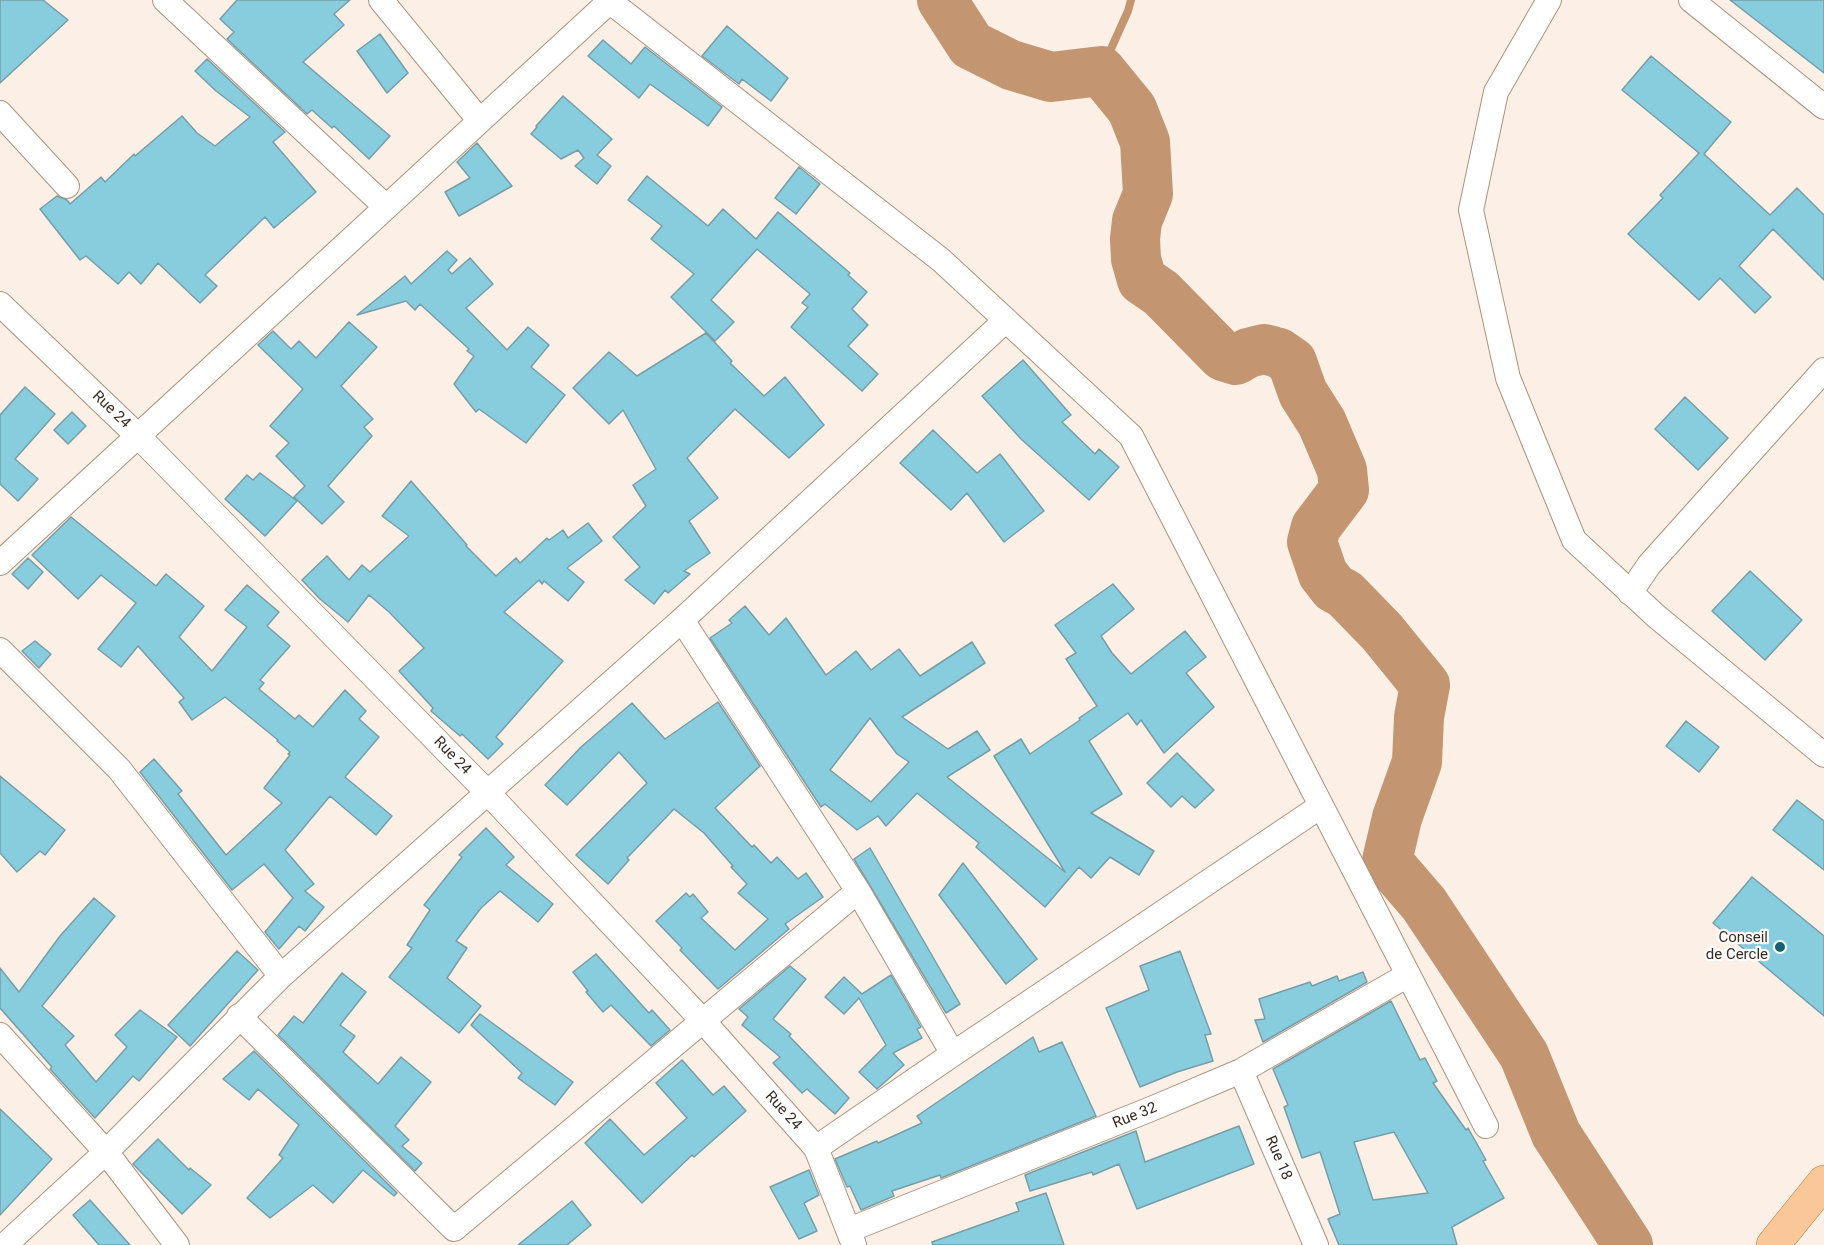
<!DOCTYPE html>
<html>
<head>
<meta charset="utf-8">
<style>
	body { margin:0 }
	canvas { display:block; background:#fcf0e6 }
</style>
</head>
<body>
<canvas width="1824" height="1245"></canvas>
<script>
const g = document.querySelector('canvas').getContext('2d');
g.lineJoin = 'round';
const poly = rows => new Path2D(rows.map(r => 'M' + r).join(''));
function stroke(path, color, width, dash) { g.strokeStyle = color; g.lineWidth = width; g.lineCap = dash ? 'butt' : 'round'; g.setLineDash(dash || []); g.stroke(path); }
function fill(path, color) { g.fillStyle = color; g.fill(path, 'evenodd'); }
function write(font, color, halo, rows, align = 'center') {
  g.font = font + ' Roboto,sans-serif'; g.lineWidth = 4.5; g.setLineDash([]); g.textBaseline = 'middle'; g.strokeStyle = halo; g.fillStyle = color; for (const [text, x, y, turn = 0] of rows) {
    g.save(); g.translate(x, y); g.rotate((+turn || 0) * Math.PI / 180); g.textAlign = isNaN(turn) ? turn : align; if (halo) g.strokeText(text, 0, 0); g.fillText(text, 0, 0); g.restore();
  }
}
stroke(poly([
	[1101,71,1128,11,1131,0]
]), '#c39671', 8);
stroke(poly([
	[942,0,971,45,1011,65,1051,77,1101,71,1132,109,1145,142,1148,194,1137,221,1135,239,1136,259,1142,280,1161,293,1223,356,1236,360,1248,353,1264,349,1279,353,1292,362,1303,393,1322,423,1342,470,1344,490,1316,527,1312,542,1323,574,1334,588,1345,594,1382,632,1425,685,1419,717,1417,762,1397,818,1387,861,1424,904,1524,1055,1556,1134,1628,1245]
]), '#c39671', 50);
const building = poly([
	[0,0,43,0,68,20,0,83,0,0],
	[237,0,350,0,334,14,344,25,303,62,390,136,369,159,334,126,332,128,312,110,307,114,227,39,234,32,220,19,237,0],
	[1730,0,1824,0,1824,73,1730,0],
	[727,26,788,78,771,101,742,79,739,84,702,56,727,26],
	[380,34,408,73,387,93,357,51,380,34],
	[603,40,631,64,645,47,722,107,708,126,650,84,639,98,588,56,603,40],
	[1651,56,1731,122,1704,154,1770,215,1797,188,1824,215,1824,280,1773,229,1739,266,1771,297,1755,313,1720,278,1699,300,1628,234,1663,198,1660,195,1699,153,1622,90,1651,56],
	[207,59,285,132,273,142,316,192,274,228,265,217,205,275,217,286,200,303,158,263,141,284,129,272,118,284,86,256,80,260,40,209,57,196,67,200,70,204,101,177,105,182,134,154,135,156,182,116,197,133,215,146,250,117,216,91,195,71,207,59],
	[563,96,612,139,597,155,611,166,597,184,575,166,584,158,578,150,561,159,531,134,537,127,536,126,563,96],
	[477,143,512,186,459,216,445,192,470,178,457,162,477,143],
	[799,167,820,184,796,214,775,198,799,167],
	[647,176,708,226,723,209,756,239,778,212,850,273,848,275,867,292,852,309,868,325,848,346,878,374,862,391,791,327,808,307,802,303,810,294,757,249,711,300,734,322,715,341,671,297,694,274,651,239,662,226,628,200,647,176],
	[447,251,457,260,448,270,452,274,470,258,493,284,466,308,507,350,528,327,549,345,531,367,565,395,526,443,479,409,476,412,454,384,474,356,467,351,469,349,420,304,415,310,406,301,357,315,405,276,411,284,447,251],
	[349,322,377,347,341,386,373,419,364,427,372,436,328,486,344,502,322,524,294,497,305,486,276,456,289,443,270,426,303,389,258,345,273,331,291,349,299,341,316,358,349,322],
	[706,333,732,361,730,363,764,396,785,377,824,425,789,458,735,409,687,458,718,498,689,521,710,553,684,571,690,574,668,593,665,590,654,604,625,580,640,567,613,537,646,506,633,485,656,469,623,410,609,424,573,388,609,352,637,376,706,333],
	[1023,360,1071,415,1062,422,1095,454,1099,449,1119,467,1089,500,1021,439,982,396,1023,360],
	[25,387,55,414,15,459,38,479,18,501,0,484,0,415,25,387],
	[1685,397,1728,438,1698,470,1655,429,1685,397],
	[72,412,86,426,68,444,54,430,72,412],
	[933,430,977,473,1000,454,1044,511,1004,542,967,493,951,510,900,463,933,430],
	[260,473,297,501,265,536,225,499,247,475,253,480,260,473],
	[411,481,467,545,466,546,496,576,516,558,520,563,547,538,549,540,563,530,568,538,588,523,602,541,567,568,584,582,568,601,544,581,542,584,539,580,504,612,563,661,496,737,503,744,488,759,462,734,460,736,431,711,433,708,399,671,424,648,389,612,369,595,348,622,320,599,302,580,327,556,349,580,362,565,370,572,409,536,382,516,411,481],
	[71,517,156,586,166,574,204,606,179,637,212,671,247,627,225,610,247,585,279,612,267,626,290,646,260,680,264,683,259,689,295,719,299,715,313,727,345,690,366,711,359,719,379,737,345,777,392,816,376,835,330,796,285,850,314,884,305,891,324,907,305,931,299,926,279,949,265,932,293,898,264,864,232,890,140,772,154,759,182,791,178,794,226,855,282,803,264,788,290,755,288,754,290,752,277,741,278,740,225,697,192,720,179,702,184,698,138,646,121,667,98,649,136,603,101,575,78,599,32,555,71,517],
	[28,558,43,572,28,589,12,574,28,558],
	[1750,571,1802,620,1765,660,1712,611,1750,571],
	[1113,584,1134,609,1101,636,1112,653,1131,674,1185,631,1206,657,1186,673,1214,707,1164,753,1141,720,1137,725,1128,713,1089,741,1122,794,1091,813,1154,851,1139,875,1110,857,1091,878,1079,867,1045,907,976,847,979,843,917,793,886,826,878,816,857,830,825,804,821,807,710,638,732,623,729,620,745,606,769,635,786,618,826,675,856,651,871,670,899,649,920,676,972,642,985,663,902,717,948,749,977,731,990,750,947,777,1065,872,994,756,1021,739,1030,754,1080,720,1079,718,1097,706,1066,659,1076,653,1055,625,1113,584],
	[870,718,897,754,909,762,871,802,830,770,870,718],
	[35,641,51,654,39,668,22,651,35,641],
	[718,702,760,766,715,808,752,847,754,845,771,863,777,857,798,879,806,873,823,897,785,924,789,929,718,989,680,950,682,948,656,921,686,893,690,897,693,894,708,912,701,918,735,950,768,919,738,893,747,884,731,867,733,866,704,833,674,809,627,858,629,860,608,884,576,855,647,783,619,752,567,805,545,785,581,747,632,703,665,739,718,702],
	[1686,721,1719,747,1699,772,1666,746,1686,721],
	[1177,753,1214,790,1195,808,1182,796,1171,807,1147,783,1177,753],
	[0,776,65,830,45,855,40,851,17,872,0,853,0,776],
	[1797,800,1824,821,1824,870,1773,830,1797,800],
	[486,828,514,857,506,865,553,904,538,922,500,891,481,908,456,941,467,948,447,978,481,1006,459,1033,389,977,412,948,407,945,430,910,424,905,462,857,459,855,486,828],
	[870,848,960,1004,946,1013,854,859,870,848],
	[963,863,1037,959,1006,984,939,895,963,863],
	[1752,877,1824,936,1824,1016,1713,923,1752,877],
	[94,898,115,916,42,1006,74,1036,65,1045,96,1082,127,1047,115,1035,140,1010,177,1037,139,1081,133,1076,95,1118,50,1069,52,1067,0,1008,0,968,19,992,60,936,94,898],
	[237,951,258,970,190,1046,168,1025,237,951],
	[1180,951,1211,1034,1205,1035,1213,1061,1177,1072,1140,1087,1106,1008,1149,990,1140,966,1180,951],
	[596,954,649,1013,652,1010,670,1030,651,1046,611,1005,603,1012,586,992,588,991,573,972,596,954],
	[790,966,806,979,773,1019,791,1034,789,1036,849,1098,835,1114,807,1089,802,1093,773,1063,780,1057,742,1025,748,1017,739,1009,790,966],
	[1363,972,1367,982,1263,1042,1255,1020,1265,1019,1259,999,1310,982,1312,986,1337,976,1339,981,1363,972],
	[342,973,366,992,340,1025,355,1036,343,1052,378,1084,401,1057,431,1082,395,1126,409,1140,402,1146,422,1163,415,1171,278,1035,294,1016,303,1023,342,973],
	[891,975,921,1027,917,1029,922,1038,893,1053,904,1065,877,1089,859,1072,886,1045,859,998,844,1014,825,997,844,977,862,994,891,975],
	[1391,1001,1420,1060,1425,1058,1437,1081,1433,1083,1466,1130,1468,1128,1486,1160,1483,1161,1504,1198,1452,1227,1457,1245,1339,1245,1328,1219,1340,1214,1320,1152,1302,1158,1284,1107,1288,1105,1273,1069,1391,1001],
	[1394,1132,1428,1193,1373,1200,1354,1142,1394,1132],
	[480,1014,573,1082,555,1105,518,1078,522,1073,471,1025,480,1014],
	[1033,1037,1039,1052,1062,1042,1096,1116,941,1178,940,1175,892,1191,894,1196,861,1210,850,1186,847,1187,835,1159,877,1141,878,1143,922,1123,917,1116,1033,1037],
	[254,1051,397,1193,394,1196,363,1170,333,1203,313,1185,270,1218,247,1198,283,1158,279,1155,299,1125,258,1089,249,1100,223,1079,254,1051],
	[682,1060,713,1095,724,1086,746,1111,694,1157,692,1155,642,1203,585,1143,610,1119,644,1155,687,1118,656,1083,682,1060],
	[0,1109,52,1159,0,1215,0,1109],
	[1239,1126,1254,1164,1137,1209,1119,1164,1093,1175,1092,1172,1030,1191,1025,1175,1136,1131,1145,1162,1239,1126],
	[158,1139,189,1170,190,1168,211,1185,182,1214,133,1164,158,1139],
	[809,1170,819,1195,804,1203,817,1231,799,1239,770,1187,809,1170],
	[1046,1193,1064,1245,933,1245,932,1242,1019,1211,1016,1203,1046,1193],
	[90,1200,130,1245,99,1245,73,1215,90,1200],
	[572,1201,591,1225,567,1245,518,1245,572,1201]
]);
fill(building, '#87cdde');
stroke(building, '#769ea8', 1.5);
const minor = poly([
	[165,0,386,207],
	[381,0,480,121],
	[608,0,941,260,1131,436,1486,1126],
	[1549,0,1496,92,1471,210,1508,378,1574,540,1656,616,1824,755],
	[1691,0,1824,107],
	[0,113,67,186],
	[0,304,138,436,488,793,704,1022,816,1148,854,1245],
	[0,563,609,2],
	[1630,593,1649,565,1824,370],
	[682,620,858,891,953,1054],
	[0,650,119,769,281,976],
	[239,1016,454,1229,858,891],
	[0,1035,106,1152,177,1245],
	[1241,1071,1316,1245],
	[816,1148,953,1054,1321,806],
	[849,1230,1151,1109,1241,1071,1408,975],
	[5,1245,106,1152,281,976,682,620,1006,320]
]);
const primary = poly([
	[1773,1245,1824,1182]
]);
stroke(minor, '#ae927c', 26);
stroke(primary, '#b27842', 34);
stroke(minor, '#fff', 24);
stroke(primary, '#f9c798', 33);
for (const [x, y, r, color] of [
	[1780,947,6,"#186170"]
]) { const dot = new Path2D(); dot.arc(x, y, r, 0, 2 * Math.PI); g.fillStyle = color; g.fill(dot); stroke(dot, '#fff', 2); }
write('15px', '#372c23', '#fff', [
	["Rue 24",111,410,44],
	["Rue 24",452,756,46],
	["Rue 24",783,1111,48],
	["Rue 32",1135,1116,-22],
	["Rue 18",1278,1158,67]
]);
write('15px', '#372c23', '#fff', [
	["Conseil",1768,938],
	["de Cercle",1768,955]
], 'right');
</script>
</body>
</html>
